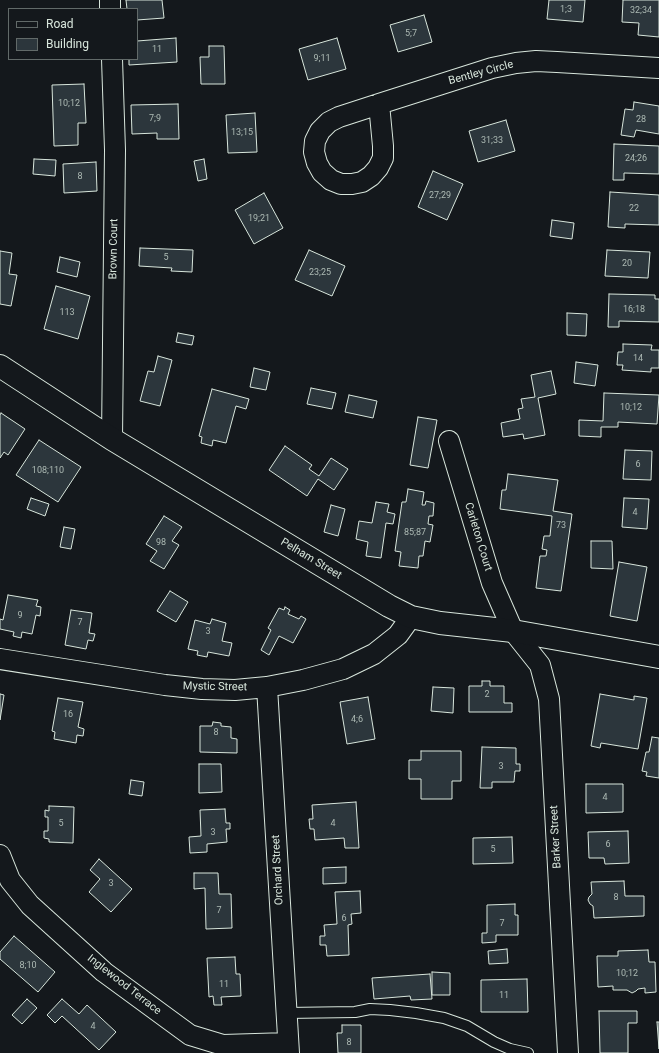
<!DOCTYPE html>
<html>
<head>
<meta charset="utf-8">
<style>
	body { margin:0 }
	#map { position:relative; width:659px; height:1053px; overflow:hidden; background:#14181c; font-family:Roboto,sans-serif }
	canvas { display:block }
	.legend { position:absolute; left:8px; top:8px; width:130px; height:52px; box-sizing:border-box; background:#14181c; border:1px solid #626a69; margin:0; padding:5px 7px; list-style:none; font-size:12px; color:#d8e6dc }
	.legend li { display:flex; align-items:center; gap:8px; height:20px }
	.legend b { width:20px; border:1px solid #626a69 }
</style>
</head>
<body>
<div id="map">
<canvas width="659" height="1053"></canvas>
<ul class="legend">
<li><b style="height:5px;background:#14181c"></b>Road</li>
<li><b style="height:11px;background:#2c363c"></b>Building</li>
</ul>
</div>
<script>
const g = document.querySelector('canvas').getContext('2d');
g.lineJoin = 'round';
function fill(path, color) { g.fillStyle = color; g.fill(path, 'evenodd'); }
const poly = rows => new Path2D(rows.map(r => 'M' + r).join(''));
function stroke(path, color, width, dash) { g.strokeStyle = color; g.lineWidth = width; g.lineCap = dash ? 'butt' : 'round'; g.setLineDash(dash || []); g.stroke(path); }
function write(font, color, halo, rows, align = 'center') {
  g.font = font + ' Roboto,sans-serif'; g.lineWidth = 3; g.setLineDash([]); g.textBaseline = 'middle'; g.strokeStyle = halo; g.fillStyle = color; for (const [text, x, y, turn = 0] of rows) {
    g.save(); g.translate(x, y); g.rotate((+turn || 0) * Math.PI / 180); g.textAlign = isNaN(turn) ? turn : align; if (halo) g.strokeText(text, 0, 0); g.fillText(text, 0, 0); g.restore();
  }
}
const building = poly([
	[126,0,162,0,164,18,137,20,137,9,127,9,126,0],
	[549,0,585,0,583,22,547,19,549,0],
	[623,0,659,0,659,37,638,35,639,23,622,22,623,0],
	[424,15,432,42,398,52,390,25,424,15],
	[176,38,177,62,129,65,129,59,137,59,137,41,176,38],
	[337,38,346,69,308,80,299,49,337,38],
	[209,46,224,46,225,84,201,84,200,57,209,57,209,46],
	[84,84,86,123,78,123,78,145,54,146,52,85,84,84],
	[634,102,659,106,659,134,636,130,634,137,621,135,625,109,633,110,634,102],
	[178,104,179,139,157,139,157,133,132,134,131,105,178,104],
	[255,113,257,152,228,153,226,115,255,113],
	[506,120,515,151,478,162,469,131,506,120],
	[614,144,659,146,659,174,624,173,624,180,613,180,614,144],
	[34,159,56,160,55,176,33,174,34,159],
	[204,159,207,179,198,181,194,161,204,159],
	[96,162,97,191,64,193,63,164,96,162],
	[433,171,463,184,447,220,418,207,433,171],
	[610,192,659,195,659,225,625,224,625,228,608,227,610,192],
	[264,193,283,228,254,244,235,210,264,193],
	[552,220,574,223,572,239,550,236,552,220],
	[140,248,193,250,192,272,171,271,172,268,139,266,140,248],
	[309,250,345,266,332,296,295,280,309,250],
	[607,250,650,252,648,278,605,276,607,250],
	[0,251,12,253,9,274,17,275,11,306,0,304,0,251],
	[60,257,80,262,77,277,57,272,60,257],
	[56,286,90,296,78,339,44,329,56,286],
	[609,294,655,295,655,299,659,299,659,322,619,321,619,327,608,327,609,294],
	[567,313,587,314,586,336,567,335,567,313],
	[178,333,194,336,192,345,176,342,178,333],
	[623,344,652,345,651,350,659,350,659,368,651,368,651,372,622,370,623,365,617,365,618,352,623,352,623,344],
	[158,356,172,360,160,406,140,401,148,371,154,372,158,356],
	[576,362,598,365,595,386,574,383,576,362],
	[254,368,270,372,266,390,250,387,254,368],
	[551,371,556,394,538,398,545,435,524,439,523,434,503,437,501,423,520,419,518,409,523,408,521,399,535,397,531,375,551,371],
	[311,388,336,393,332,409,307,404,311,388],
	[212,389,249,399,246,409,236,406,226,443,213,440,212,446,201,443,202,437,199,436,212,389],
	[604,393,659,395,657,424,618,422,618,427,601,427,601,437,579,436,579,420,603,421,604,393],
	[349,395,377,401,373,418,345,412,349,395],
	[1,413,25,429,8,455,4,452,0,458,0,415,1,413],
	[418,417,437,420,428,468,410,465,418,417],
	[39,440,81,467,58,502,16,475,39,440],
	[285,446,312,465,309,469,319,476,331,458,348,469,334,490,318,479,307,496,269,470,285,446],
	[625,450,652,451,651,480,623,479,625,450],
	[508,474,558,480,553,511,572,514,561,591,536,588,540,556,546,556,547,550,542,549,544,536,550,536,552,516,500,509,502,490,506,490,508,474],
	[408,489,424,492,422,505,425,505,426,501,434,503,433,516,429,516,428,524,433,525,430,542,425,541,423,556,419,556,418,568,399,566,401,552,395,551,402,502,406,502,408,489],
	[31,498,49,504,45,516,27,509,31,498],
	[624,498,649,499,647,529,622,527,624,498],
	[376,502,389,504,387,512,395,514,393,524,386,523,381,558,366,556,368,542,356,539,359,521,372,523,376,502],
	[331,505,345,509,338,536,324,532,331,505],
	[164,516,182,527,172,541,179,545,164,569,150,561,157,551,146,544,164,516],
	[64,527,75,529,71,549,60,547,64,527],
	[591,541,612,541,613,569,591,568,591,541],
	[619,562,647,567,637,621,610,616,619,562],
	[170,591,188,602,176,622,157,611,170,591],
	[8,595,38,600,36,606,41,607,40,616,36,615,32,634,22,632,21,638,13,636,14,632,0,629,0,619,3,620,8,595],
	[285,607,290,610,288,614,299,619,301,616,306,619,293,643,279,636,269,655,261,650,271,630,268,628,279,608,284,610,285,607],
	[71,610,92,613,89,633,95,634,93,641,88,640,86,649,65,645,71,610],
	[212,619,226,623,222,641,232,643,229,656,208,652,207,657,197,655,198,651,188,649,195,620,210,624,212,619],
	[482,681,490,681,490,686,504,686,504,703,512,703,512,712,469,712,469,686,482,686,482,681],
	[433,687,454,688,453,713,431,711,433,687],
	[0,694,4,695,0,720,0,694],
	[600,694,634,700,634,696,647,698,638,749,601,743,600,748,591,746,600,694],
	[368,697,375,739,347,744,340,702,368,697],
	[58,698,83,702,78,727,84,729,83,736,77,735,76,743,54,739,55,732,52,731,58,698],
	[213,722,221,723,221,726,231,727,231,738,237,739,237,753,200,752,200,726,212,726,213,722],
	[652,737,659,738,659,778,646,776,647,772,642,771,646,752,649,752,652,737],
	[482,747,516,748,516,764,520,764,520,771,515,771,514,782,492,782,492,788,480,788,482,747],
	[421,751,461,751,461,781,452,781,452,799,421,799,421,779,409,779,409,760,421,760,421,751],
	[199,764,221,764,222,792,199,793,199,764],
	[131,780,144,782,142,796,129,794,131,780],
	[586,784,623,784,623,812,586,813,586,784],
	[356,802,359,848,345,848,344,838,315,840,314,829,310,829,309,819,313,819,312,805,356,802],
	[49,806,74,807,73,843,49,842,49,839,44,838,44,831,48,831,48,817,45,817,45,810,49,811,49,806],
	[225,809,226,823,230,823,230,829,226,829,227,842,207,844,207,852,190,853,189,837,201,836,200,810,225,809],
	[628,831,629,863,605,864,604,858,589,858,588,832,628,831],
	[512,837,513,863,473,864,473,838,512,837],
	[99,859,132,889,111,912,89,892,100,879,90,870,99,859],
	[346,867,346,883,323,884,323,868,346,867],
	[194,873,218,873,219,894,231,894,232,928,206,929,205,888,194,889,194,873],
	[624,881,625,896,644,896,644,916,594,918,593,906,590,904,588,900,589,897,592,894,591,882,624,881],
	[360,891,361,913,351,914,352,924,348,925,349,955,327,956,326,945,320,945,320,936,325,936,324,925,337,924,335,892,360,891],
	[515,904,515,915,518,915,518,935,496,935,496,942,482,943,482,933,487,933,487,905,515,904],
	[14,936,55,972,38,992,0,959,0,952,14,936],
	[507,949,508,963,489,964,488,951,507,949],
	[648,950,649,962,655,962,656,992,645,993,645,988,638,989,636,991,632,993,627,990,613,990,613,986,598,987,597,956,618,956,618,951,648,950],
	[235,957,236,974,240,974,241,996,221,997,222,1005,214,1005,213,996,209,997,207,958,235,957],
	[432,972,450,973,450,995,432,995,432,972],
	[430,974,432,999,411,1000,410,996,374,999,372,978,430,974],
	[527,979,528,1012,481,1012,481,980,527,979],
	[27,999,37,1008,22,1024,12,1015,27,999],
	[62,999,79,1014,87,1005,116,1032,99,1050,62,1016,55,1023,47,1015,62,999],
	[599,1011,637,1011,637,1023,628,1023,628,1053,600,1053,599,1011],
	[657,1022,659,1022,659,1049,657,1022],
	[342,1025,361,1025,361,1053,338,1053,337,1033,342,1033,342,1025]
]);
fill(building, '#2c363c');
stroke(building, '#d8e6dc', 1);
const service = poly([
	[286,1013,355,1012,370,1009,390,1010,416,1013,444,1018,467,1026,494,1042,510,1049,528,1053]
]);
const minor = poly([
	[110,0,110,9],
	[112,59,115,150,112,439],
	[379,104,383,146,383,158,378,168,371,176,362,182,352,184,341,184,331,180,322,172,317,163,314,152,315,141,320,131,329,122,339,117,379,104,492,68,516,63,536,61,557,62,659,68],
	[449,441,492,583,513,631,540,665,549,699,568,1053],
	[0,659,165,685,202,689,235,690,267,687,303,680,343,669,374,654,398,635,411,617],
	[267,687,289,1053],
	[0,855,10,880,30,905,104,972,190,1035,223,1045,288,1043]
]);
const secondary = poly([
	[0,366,112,439,389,606,411,617,440,623,513,631,659,657]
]);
stroke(service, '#d8e6dc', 12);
stroke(minor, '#d8e6dc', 22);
stroke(secondary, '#d8e6dc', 24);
stroke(service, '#14181c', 10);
stroke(minor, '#14181c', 20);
stroke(secondary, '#14181c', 22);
write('9px', '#adbab4', null, [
	["1;3",566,10],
	["32;34",641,11],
	["5;7",411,34],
	["11",157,50],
	["9;11",322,59],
	["10;12",69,104],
	["7;9",155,119],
	["28",641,120],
	["13;15",242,133],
	["31;33",492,141],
	["24;26",636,159],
	["8",80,177],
	["27;29",440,196],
	["22",634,209],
	["19;21",259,219],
	["5",166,258],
	["20",627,264],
	["23;25",320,273],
	["16;18",634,310],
	["113",67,313],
	["14",638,359],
	["10;12",631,408],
	["6",638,465],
	["108;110",48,471],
	["4",635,513],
	["73",561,526],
	["85;87",415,533],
	["98",161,543],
	["9",20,616],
	["7",80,623],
	["3",208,632],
	["2",487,695],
	["16",68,715],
	["4;6",357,720],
	["8",216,733],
	["3",501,767],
	["4",605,798],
	["5",61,824],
	["4",333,824],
	["3",213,833],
	["6",608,845],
	["5",493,850],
	["3",111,884],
	["8",616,898],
	["7",219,911],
	["6",344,919],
	["7",502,924],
	["8;10",28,966],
	["10;12",627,974],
	["11",224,985],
	["11",504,996],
	["4",93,1027],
	["8",349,1043]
]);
write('11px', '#d8e6dc', '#14181c', [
	["Bentley Circle",481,73,-15],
	["Brown Court",114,249,-89],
	["Carleton Court",478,537,73],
	["Pelham Street",311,559,31],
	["Mystic Street",215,687,1],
	["Barker Street",556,837,-93],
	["Orchard Street",278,870,-93],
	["Inglewood Terrace",124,985,38]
]);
</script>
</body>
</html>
